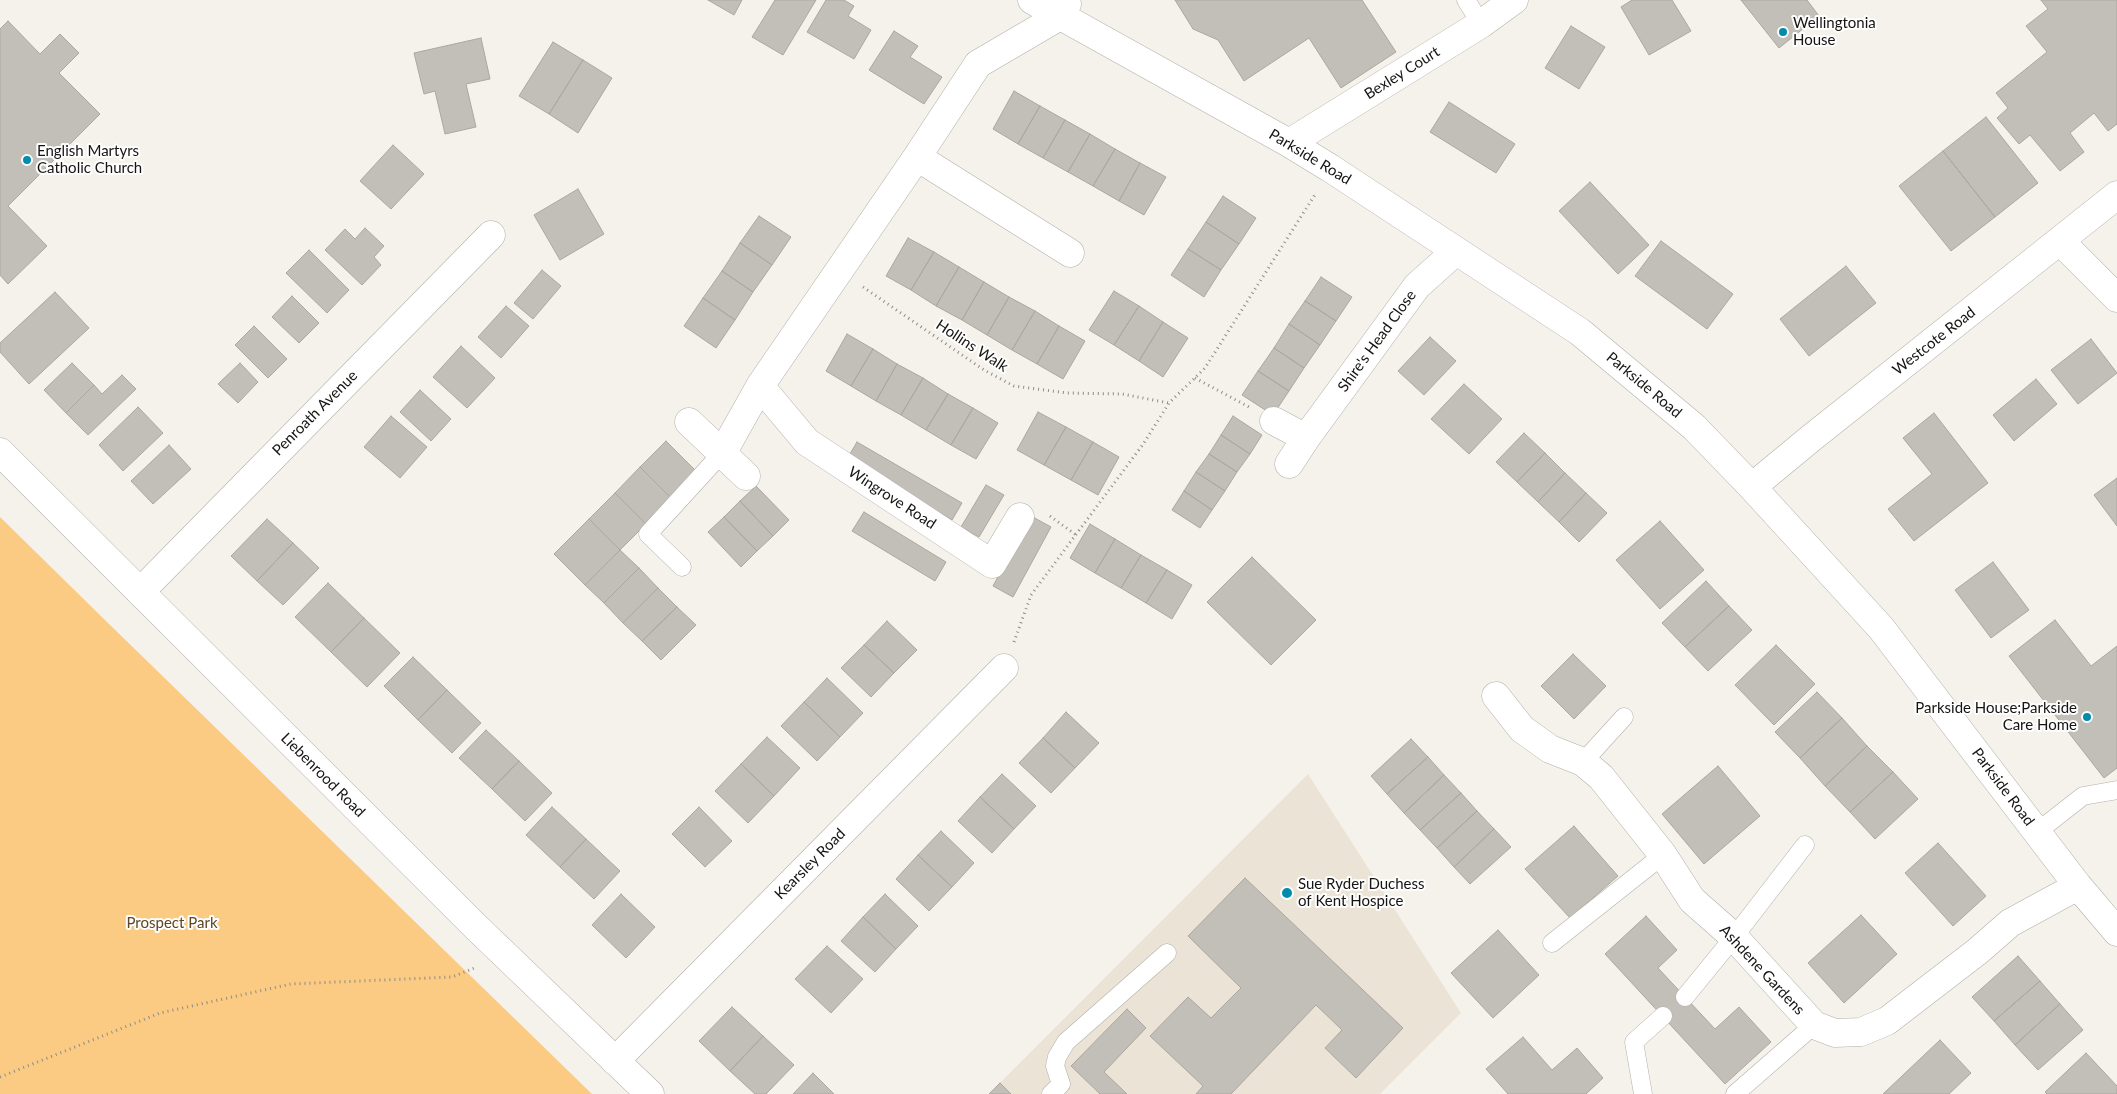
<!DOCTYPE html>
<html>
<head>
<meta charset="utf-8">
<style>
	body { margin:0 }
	canvas { display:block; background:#f5f1eb }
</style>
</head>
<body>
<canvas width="2117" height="1094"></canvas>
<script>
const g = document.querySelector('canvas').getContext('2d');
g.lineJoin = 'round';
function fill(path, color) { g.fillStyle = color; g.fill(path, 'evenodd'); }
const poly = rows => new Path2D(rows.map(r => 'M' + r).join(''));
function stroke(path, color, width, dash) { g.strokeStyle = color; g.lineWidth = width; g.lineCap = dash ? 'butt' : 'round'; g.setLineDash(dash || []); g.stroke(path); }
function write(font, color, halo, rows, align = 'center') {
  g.font = font + ' Lato,sans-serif'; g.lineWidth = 4; g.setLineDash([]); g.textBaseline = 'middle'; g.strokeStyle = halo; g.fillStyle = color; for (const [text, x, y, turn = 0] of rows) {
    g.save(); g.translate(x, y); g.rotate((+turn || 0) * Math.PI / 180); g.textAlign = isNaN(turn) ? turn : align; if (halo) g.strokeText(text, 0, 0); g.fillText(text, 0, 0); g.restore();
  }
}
fill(poly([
	[1308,774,1461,1013,1380,1094,989,1094]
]), '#ece3d7');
fill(poly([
	[0,517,108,623,592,1094,0,1094]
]), '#fbcb83');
const building = poly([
	[708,0,742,0,734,15,708,0],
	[775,0,816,0,783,55,752,37,775,0],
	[826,0,844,0,854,6,848,16,871,30,854,59,807,32,826,0],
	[1175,0,1362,0,1396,52,1341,88,1309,38,1244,81,1218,40,1193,29,1175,0],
	[1632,0,1672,0,1691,31,1649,55,1621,7,1632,0],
	[1741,0,1807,0,1819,16,1779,48,1741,0],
	[2041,0,2117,0,2117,124,2108,131,2094,113,2070,133,2084,152,2060,171,2030,135,2019,144,1997,118,2008,108,1996,93,2047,52,2026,26,2048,9,2041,0],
	[8,21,40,54,60,34,79,53,59,73,100,114,8,206,47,246,8,284,0,275,0,29,8,21],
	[1571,26,1605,47,1579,89,1545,68,1571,26],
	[894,31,918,46,910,57,942,77,924,104,869,70,894,31],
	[481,38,490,79,466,84,476,127,445,134,435,91,424,94,414,53,481,38],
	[553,42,583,60,549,114,519,96,553,42],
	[583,60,612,78,578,133,549,114,583,60],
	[1014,91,1040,106,1018,144,993,129,1014,91],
	[1449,102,1515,144,1496,173,1430,132,1449,102],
	[1040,106,1065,120,1043,158,1018,144,1040,106],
	[1986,117,2038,183,1995,217,1943,151,1986,117],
	[1065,120,1090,134,1068,172,1043,158,1065,120],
	[1090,134,1115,149,1093,186,1068,172,1090,134],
	[393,145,424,174,391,209,360,181,393,145],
	[1115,149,1140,163,1119,201,1093,186,1115,149],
	[1943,151,1995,217,1951,251,1899,186,1943,151],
	[1140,163,1166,177,1144,215,1119,201,1140,163],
	[1590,182,1649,245,1618,274,1559,211,1590,182],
	[578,189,604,234,560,260,534,215,578,189],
	[1223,196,1256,218,1239,244,1206,222,1223,196],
	[759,216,791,237,772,265,740,243,759,216],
	[1206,222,1239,244,1221,270,1188,249,1206,222],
	[365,228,384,246,374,257,381,265,362,285,325,250,345,229,355,239,365,228],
	[908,238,934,252,911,290,886,276,908,238],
	[1661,241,1733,294,1707,329,1635,276,1661,241],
	[740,243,772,265,753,292,722,271,740,243],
	[1188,249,1221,270,1204,297,1171,275,1188,249],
	[309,250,349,290,327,313,286,273,309,250],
	[934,252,959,267,936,306,911,290,934,252],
	[1846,266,1876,303,1809,356,1780,319,1846,266],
	[959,267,984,282,962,320,936,306,959,267],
	[542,270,561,286,533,319,514,303,542,270],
	[722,271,753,292,735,320,703,298,722,271],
	[1321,277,1352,297,1336,321,1305,301,1321,277],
	[984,282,1009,297,987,335,962,320,984,282],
	[1114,291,1139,306,1114,345,1089,330,1114,291],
	[55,292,89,328,29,384,0,352,0,343,55,292],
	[292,296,319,323,299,343,272,317,292,296],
	[1009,297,1035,311,1012,350,987,335,1009,297],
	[703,298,735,320,716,348,684,326,703,298],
	[1305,301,1336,321,1320,345,1289,324,1305,301],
	[506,306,529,326,501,358,478,337,506,306],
	[1139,306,1163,322,1139,361,1114,345,1139,306],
	[1035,311,1059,326,1037,364,1012,350,1035,311],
	[1163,322,1188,338,1163,377,1139,361,1163,322],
	[1289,324,1320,345,1304,368,1274,348,1289,324],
	[254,326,287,359,268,378,235,345,254,326],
	[1059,326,1085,341,1063,379,1037,364,1059,326],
	[847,334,873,349,851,386,826,371,847,334],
	[1430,337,1456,361,1424,395,1398,371,1430,337],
	[2091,339,2117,373,2078,404,2051,370,2091,339],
	[461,346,495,378,467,408,433,377,461,346],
	[1274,348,1304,368,1289,391,1258,371,1274,348],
	[873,349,897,364,876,401,851,386,873,349],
	[72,363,94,385,66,413,44,390,72,363],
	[240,363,258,382,238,403,218,384,240,363],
	[897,364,923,378,901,415,876,401,897,364],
	[1258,371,1289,391,1273,415,1242,395,1258,371],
	[122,375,136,389,88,435,66,413,94,385,102,394,122,375],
	[923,378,948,394,926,430,901,415,923,378],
	[2036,379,2057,404,2014,441,1993,415,2036,379],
	[1464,384,1502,419,1469,454,1431,419,1464,384],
	[420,390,451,419,431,441,400,412,420,390],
	[948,394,973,408,951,445,926,430,948,394],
	[138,407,163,433,123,471,99,445,138,407],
	[973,408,998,423,976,459,951,445,973,408],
	[1038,412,1066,427,1044,465,1017,450,1038,412],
	[1934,413,1988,483,1914,541,1888,509,1932,474,1903,438,1934,413],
	[391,416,427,447,400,478,364,447,391,416],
	[1233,416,1262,435,1250,454,1221,435,1233,416],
	[1066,427,1093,442,1071,480,1044,465,1066,427],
	[1524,433,1545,453,1517,482,1496,462,1524,433],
	[1221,435,1250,454,1237,472,1209,454,1221,435],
	[666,441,697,472,671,498,640,467,666,441],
	[857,442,962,503,952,520,847,459,857,442],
	[1093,442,1119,457,1098,495,1071,480,1093,442],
	[169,445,191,469,153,504,131,481,169,445],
	[1545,453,1565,473,1538,502,1517,482,1545,453],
	[1209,454,1237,472,1225,491,1196,472,1209,454],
	[640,467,671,498,646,524,615,493,640,467],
	[1196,472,1225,491,1212,510,1184,491,1196,472],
	[1565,473,1586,493,1559,522,1538,502,1565,473],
	[2117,478,2117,526,2094,495,2117,478],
	[986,485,1004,495,979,537,961,527,986,485],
	[756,486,789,520,773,536,740,501,756,486],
	[1184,491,1212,510,1200,528,1172,510,1184,491],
	[615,493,646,524,620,550,589,519,615,493],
	[1586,493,1607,513,1579,542,1559,522,1586,493],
	[740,501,773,536,757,551,724,517,740,501],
	[864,512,946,562,935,581,852,531,864,512],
	[1031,516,1051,527,1013,597,993,586,1031,516],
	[724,517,757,551,741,567,708,532,724,517],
	[267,519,293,543,257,581,231,556,267,519],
	[589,519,620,550,585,585,554,554,589,519],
	[1660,521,1704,570,1660,609,1616,560,1660,521],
	[1090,524,1115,539,1095,573,1070,558,1090,524],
	[1115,539,1141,555,1121,588,1095,573,1115,539],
	[293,543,319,568,283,605,257,581,293,543],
	[620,550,639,568,604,603,585,585,620,550],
	[1141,555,1167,570,1146,603,1121,588,1141,555],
	[1252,557,1316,620,1271,665,1207,602,1252,557],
	[1993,562,2029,610,1991,638,1955,590,1993,562],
	[639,568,658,588,623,623,604,603,639,568],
	[1167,570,1192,585,1172,619,1146,603,1167,570],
	[1706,581,1729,606,1685,647,1662,623,1706,581],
	[328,583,364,618,331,652,295,617,328,583],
	[658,588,677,607,642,641,623,623,658,588],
	[1729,606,1752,630,1708,671,1685,647,1729,606],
	[677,607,696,625,661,660,642,641,677,607],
	[364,618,400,653,367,687,331,652,364,618],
	[2055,620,2091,666,2117,646,2117,768,2104,778,2009,656,2055,620],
	[887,621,917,650,894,673,864,645,887,621],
	[864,645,894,673,871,697,841,668,864,645],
	[1776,645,1815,684,1774,725,1735,685,1776,645],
	[1573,654,1606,686,1574,719,1541,686,1573,654],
	[413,657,447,690,418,720,384,686,413,657],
	[827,678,863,713,840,737,804,702,827,678],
	[447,690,481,723,452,753,418,720,447,690],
	[1817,692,1842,718,1800,758,1775,732,1817,692],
	[804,702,840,737,817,761,781,726,804,702],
	[1066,712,1099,743,1075,768,1043,738,1066,712],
	[1842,718,1867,746,1825,786,1800,758,1842,718],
	[486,730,519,761,492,789,459,758,486,730],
	[767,737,800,768,774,796,741,764,767,737],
	[1043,738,1075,768,1051,793,1019,763,1043,738],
	[1411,739,1428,757,1387,794,1371,776,1411,739],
	[1867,746,1893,772,1850,812,1825,786,1867,746],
	[1428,757,1444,775,1404,813,1387,794,1428,757],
	[519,761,552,793,525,821,492,789,519,761],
	[741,764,774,796,748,823,715,791,741,764],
	[1718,766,1760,816,1704,864,1662,814,1718,766],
	[1893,772,1918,799,1875,839,1850,812,1893,772],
	[1002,774,1036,806,1014,829,980,797,1002,774],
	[1444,775,1461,793,1420,830,1404,813,1444,775],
	[1461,793,1477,811,1437,848,1420,830,1461,793],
	[980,797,1014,829,992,853,958,821,980,797],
	[552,807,586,839,560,867,526,835,552,807],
	[699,807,732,841,705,867,672,834,699,807],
	[1477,811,1494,829,1454,867,1437,848,1477,811],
	[1574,826,1618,876,1570,918,1525,869,1574,826],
	[1494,829,1511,847,1470,884,1454,867,1494,829],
	[941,831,974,863,952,887,918,855,941,831],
	[586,839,620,871,594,899,560,867,586,839],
	[1938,843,1986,896,1953,926,1905,873,1938,843],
	[918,855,952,887,929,911,896,879,918,855],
	[1245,878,1403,1028,1356,1078,1325,1048,1342,1030,1316,1005,1231,1094,1196,1094,1203,1086,1150,1036,1188,997,1211,1018,1241,988,1188,936,1245,878],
	[621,894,655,927,626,958,592,925,621,894],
	[885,894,918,926,896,949,863,917,885,894],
	[1861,915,1897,954,1844,1003,1808,963,1861,915],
	[1646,916,1677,950,1658,968,1715,1029,1739,1007,1771,1042,1725,1084,1605,954,1646,916],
	[863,917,896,949,875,972,841,941,863,917],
	[1498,930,1539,975,1493,1018,1451,973,1498,930],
	[827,946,863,979,831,1013,795,979,827,946],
	[2018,956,2040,981,1994,1021,1972,997,2018,956],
	[2040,981,2060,1004,2015,1045,1994,1021,2040,981],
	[2060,1004,2083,1030,2038,1070,2015,1045,2060,1004],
	[732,1007,763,1036,730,1071,699,1041,732,1007],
	[1127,1009,1146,1028,1104,1072,1127,1094,1100,1094,1071,1066,1127,1009],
	[763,1036,794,1065,766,1094,755,1094,730,1071,763,1036],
	[1523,1037,1552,1070,1577,1048,1603,1078,1586,1094,1508,1094,1486,1069,1523,1037],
	[1940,1040,1971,1073,1949,1094,1883,1094,1940,1040],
	[2086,1053,2117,1086,2117,1094,2047,1094,2045,1092,2086,1053],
	[813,1073,834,1094,793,1094,813,1073],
	[1000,1083,1011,1094,989,1094,1000,1083]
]);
fill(building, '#c2beb8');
stroke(building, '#aba7a1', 1);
const lane = poly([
	[1466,0,1481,24],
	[682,567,648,534,723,452],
	[1583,762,1624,717],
	[2037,832,2083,796,2117,790],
	[1552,943,1663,855],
	[1685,997,1734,937,1805,845],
	[1051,1094,1061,1084,1055,1066,1057,1057,1066,1042,1167,953],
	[1643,1094,1634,1042,1663,1016],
	[1735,1094,1814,1025]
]);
const street = poly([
	[1032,0,1289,143,1330,168,1580,332,1694,427,1752,487,1881,628,2078,886,2117,932],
	[1289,143,1481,24,1514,0],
	[917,157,1070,253],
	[2061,242,2117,298],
	[760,386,807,442,992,564,1020,517],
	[1274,421,1306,438],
	[689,422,746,476],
	[723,452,760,386,917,157,978,64,1060,16,1067,4],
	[1289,464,1306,438,1417,286,1456,251],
	[1752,487,1810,439,2117,195],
	[140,592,491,235],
	[1496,696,1522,729,1550,749,1583,762,1601,777,1663,855,1692,900,1734,937,1814,1025,1835,1033,1861,1032,1887,1021,1978,951,2010,923,2078,886],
	[615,1061,1004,668]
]);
const secondary = poly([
	[0,452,476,927,650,1094]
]);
stroke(lane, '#b3afa9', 19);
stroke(street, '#b3afa9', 29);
stroke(secondary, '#b3afa9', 29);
stroke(poly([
	[863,287,984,370,1014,386,1067,393,1122,394,1169,403],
	[1195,378,1249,407],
	[1050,516,1076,535],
	[1014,642,1031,595,1144,443,1169,403,1205,368,1316,193],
	[0,1077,160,1013,291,984,452,977,477,967]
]), '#8e8b87', 3, [1, 4]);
stroke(lane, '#fff', 18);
stroke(street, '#fff', 28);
stroke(secondary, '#fff', 28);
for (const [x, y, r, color] of [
	[1783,32,5,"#028cab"],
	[27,160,5,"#028cab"],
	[2087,717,5,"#028cab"],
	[1287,893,6,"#028cab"]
]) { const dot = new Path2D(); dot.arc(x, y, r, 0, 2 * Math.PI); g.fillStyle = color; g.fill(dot); stroke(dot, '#fefefe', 2); }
write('15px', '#161412', '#fefefe', [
	["Wellingtonia",1793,23],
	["House",1793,40],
	["English Martyrs",37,151],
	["Catholic Church",37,168],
	["Parkside House;Parkside",2077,708,"right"],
	["Care Home",2077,725,"right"],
	["Sue Ryder Duchess",1298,884],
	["of Kent Hospice",1298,901]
], 'left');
write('15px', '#161412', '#fefefe', [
	["Bexley Court",1402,73,-32],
	["Parkside Road",1310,157,31],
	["Shire's Head Close",1377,341,-54],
	["Westcote Road",1934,341,-38],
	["Hollins Walk",972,346,33],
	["Parkside Road",1644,385,40],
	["Penroath Avenue",315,413,-45],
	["Wingrove Road",892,498,33],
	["Liebenrood Road",323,775,45],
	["Parkside Road",2003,787,53],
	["Kearsley Road",810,864,-45],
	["Ashdene Gardens",1762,970,47]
]);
write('15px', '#5d4621', '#fefefe', [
	["Prospect Park",172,923]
]);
</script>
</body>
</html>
